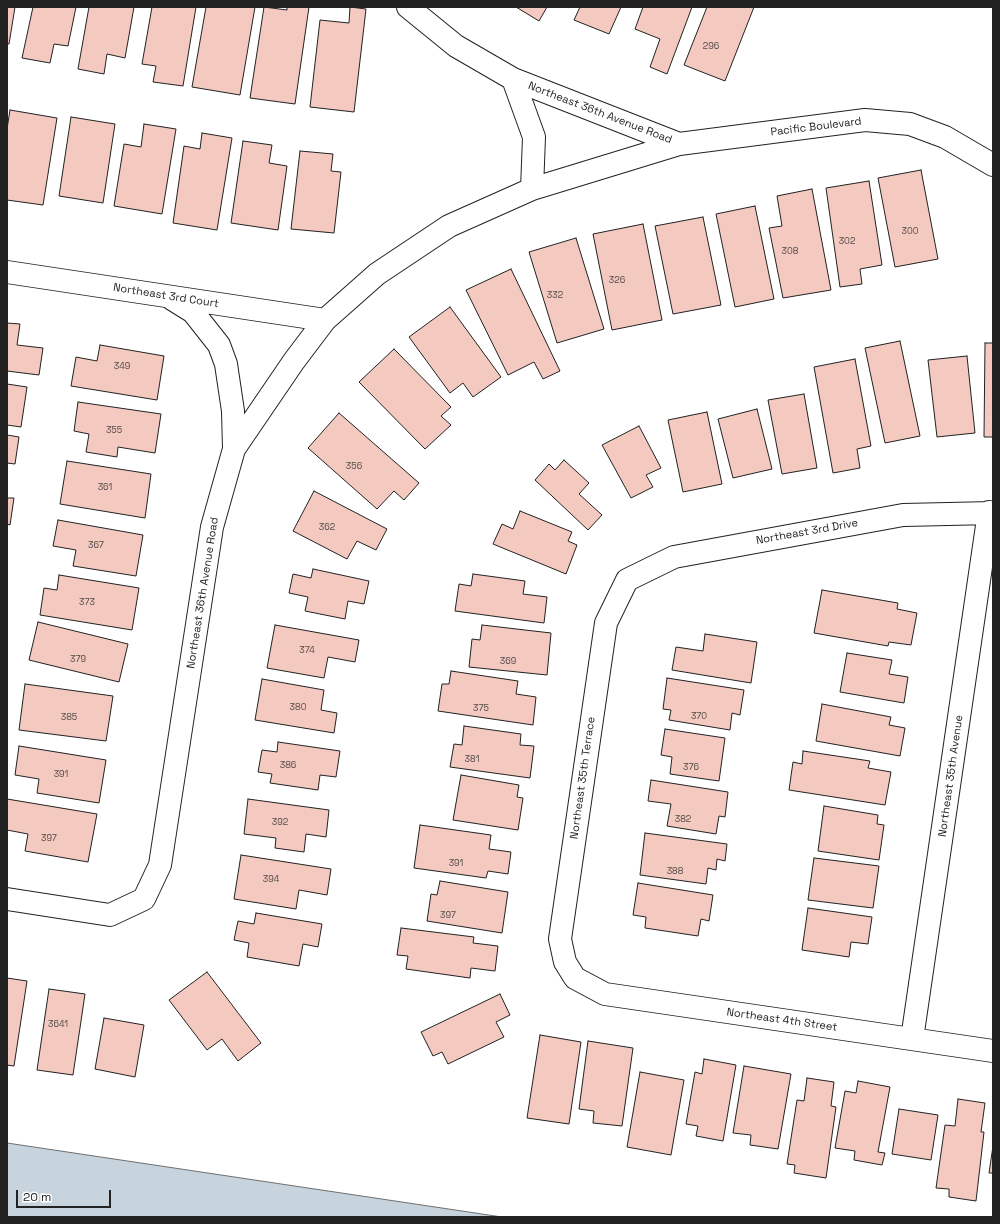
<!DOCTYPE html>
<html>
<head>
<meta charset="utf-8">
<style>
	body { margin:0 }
	#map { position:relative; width:1000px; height:1224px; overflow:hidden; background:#fff; font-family:"Space Grotesk",sans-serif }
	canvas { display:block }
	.frame { position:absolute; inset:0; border:8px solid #222; pointer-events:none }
	.scale { position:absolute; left:16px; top:1190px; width:95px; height:18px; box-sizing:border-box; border:2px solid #222; border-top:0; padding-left:5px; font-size:12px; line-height:14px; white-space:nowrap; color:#222; -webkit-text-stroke:3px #fff; paint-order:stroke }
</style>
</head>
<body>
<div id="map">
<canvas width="1000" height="1224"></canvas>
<div class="frame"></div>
<div class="scale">20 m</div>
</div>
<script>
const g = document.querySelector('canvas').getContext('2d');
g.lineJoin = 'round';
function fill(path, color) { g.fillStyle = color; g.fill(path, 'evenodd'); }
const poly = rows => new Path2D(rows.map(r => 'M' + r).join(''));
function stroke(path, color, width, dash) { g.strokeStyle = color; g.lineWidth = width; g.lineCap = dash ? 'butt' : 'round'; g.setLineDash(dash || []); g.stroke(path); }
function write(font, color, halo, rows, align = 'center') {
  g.font = font + ' "Space Grotesk",sans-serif'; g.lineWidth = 3; g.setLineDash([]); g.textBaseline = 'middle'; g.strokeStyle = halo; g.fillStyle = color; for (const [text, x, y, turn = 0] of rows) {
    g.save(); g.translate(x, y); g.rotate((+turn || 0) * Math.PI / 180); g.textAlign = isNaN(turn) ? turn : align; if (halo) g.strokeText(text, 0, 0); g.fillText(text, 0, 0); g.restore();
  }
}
const water = poly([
	[7,1143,502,1217,7,1217,7,1143]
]);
fill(water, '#c7d3dd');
stroke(water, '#6f6f6f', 1);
const building = poly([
	[7,7,15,7,9,44,7,44,7,7],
	[33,7,76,7,68,46,54,44,50,63,22,58,33,7],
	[89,7,134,7,125,58,107,54,104,74,78,69,89,7],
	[152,7,196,7,183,86,153,82,156,66,142,64,152,7],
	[206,7,255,7,240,95,192,87,206,7],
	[264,7,287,10,287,7,309,7,295,104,250,98,264,7],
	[350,7,366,9,354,112,310,107,320,20,349,23,350,7],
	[516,7,547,7,539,21,516,7],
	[580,7,621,7,609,34,574,20,580,7],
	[643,7,692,7,667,74,650,67,660,39,635,29,643,7],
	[707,7,754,7,725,81,684,65,707,7],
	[10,110,57,118,43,205,7,200,7,129,10,110],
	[71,117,115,124,103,203,59,196,71,117],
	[144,124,176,129,162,214,114,206,124,144,141,147,144,124],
	[202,133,232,138,217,230,173,223,184,146,200,149,202,133],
	[243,141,272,145,269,163,287,166,278,230,231,223,243,141],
	[300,151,333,154,331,171,341,172,334,233,291,229,300,151],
	[921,170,938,259,895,267,878,178,921,170],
	[869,181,882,265,860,269,862,284,840,287,826,188,869,181],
	[812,189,831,290,783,298,769,228,782,226,777,196,812,189],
	[755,206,774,299,735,307,716,214,755,206],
	[703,217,721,305,673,314,655,226,703,217],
	[643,224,662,320,612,330,593,234,643,224],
	[576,238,604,329,557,343,529,252,576,238],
	[511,269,560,371,543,379,534,362,508,375,466,290,511,269],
	[450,307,501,377,473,397,463,383,450,393,409,337,450,307],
	[7,323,20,324,17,345,43,348,39,375,7,371,7,323],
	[900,341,920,436,885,443,865,348,900,341],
	[985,343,993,343,993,437,984,437,985,343],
	[100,345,164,356,157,400,71,386,76,357,97,361,100,345],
	[394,349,451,407,441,416,451,425,425,449,359,382,394,349],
	[967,356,975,433,937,437,928,360,967,356],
	[855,359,871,446,857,449,860,468,833,473,814,367,855,359],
	[7,384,27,387,21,427,7,425,7,384],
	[804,394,817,468,782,474,768,400,804,394],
	[78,402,161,414,155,453,118,447,117,457,86,452,89,434,74,431,78,402],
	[757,409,772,469,733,478,718,419,757,409],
	[707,412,722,484,683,492,668,420,707,412],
	[339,413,419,483,404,500,394,491,377,509,308,448,339,413],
	[639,426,661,468,646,475,653,487,631,498,602,445,639,426],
	[7,435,19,437,15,464,7,463,7,435],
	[564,460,589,483,579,494,602,515,588,530,535,480,549,464,555,470,564,460],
	[67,461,151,474,145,518,60,504,67,461],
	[314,491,387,529,376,550,357,541,347,559,293,531,314,491],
	[7,498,14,498,10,525,7,524,7,498],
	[520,511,572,532,568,541,577,545,566,574,493,544,502,524,513,529,520,511],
	[58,520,143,535,136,576,73,566,76,550,53,546,58,520],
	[313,569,369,581,364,604,348,601,345,619,305,611,308,597,289,593,293,574,311,578,313,569],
	[473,574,525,581,523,594,547,597,544,623,455,611,459,584,471,586,473,574],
	[59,575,139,588,132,630,40,615,44,588,57,590,59,575],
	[822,590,898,603,897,609,917,613,911,645,889,642,888,646,814,633,822,590],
	[38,622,128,644,119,682,29,660,38,622],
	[275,625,359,640,355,662,328,657,324,678,267,668,275,625],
	[482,625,551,633,547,675,469,667,472,639,480,640,482,625],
	[705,634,757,642,751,683,672,670,676,647,703,651,705,634],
	[847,653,892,660,889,674,908,677,904,703,840,692,847,653],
	[451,671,518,681,516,694,536,697,533,725,438,711,442,684,449,684,451,671],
	[667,678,744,690,740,715,732,713,730,730,669,720,671,710,663,709,667,678],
	[262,679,324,690,321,710,337,713,334,733,255,720,262,679],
	[25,684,113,696,106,741,19,730,25,684],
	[822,704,891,717,889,725,905,728,900,756,816,741,822,704],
	[464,726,521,734,520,745,534,746,530,778,450,767,454,744,462,745,464,726],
	[665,729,725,738,719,781,670,774,672,757,661,755,665,729],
	[278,742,340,751,336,777,320,775,318,790,270,783,272,774,258,772,262,750,277,752,278,742],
	[19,746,106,760,99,803,37,793,39,779,15,775,19,746],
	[803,751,870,761,868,768,891,772,885,805,789,790,793,762,802,764,803,751],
	[461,775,519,785,517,797,523,798,518,830,453,820,461,775],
	[651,780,728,792,725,817,719,816,716,834,667,826,671,804,648,801,651,780],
	[7,799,97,814,88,862,25,851,28,834,7,830,7,799],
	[248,799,329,810,326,837,306,834,304,852,275,848,276,838,244,834,248,799],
	[824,806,878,815,877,824,884,825,879,860,818,851,824,806],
	[420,825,491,835,489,849,511,852,508,874,488,871,486,878,414,868,420,825],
	[645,833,727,844,725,861,717,859,716,870,708,868,706,884,640,875,645,833],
	[241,855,331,869,327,895,299,890,296,909,234,899,241,855],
	[814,858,879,866,873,908,808,900,814,858],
	[440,881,508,892,502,933,427,921,431,894,437,895,440,881],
	[638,883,713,895,709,921,701,919,698,936,645,928,646,917,633,915,638,883],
	[808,908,872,917,868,944,851,942,849,957,802,950,808,908],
	[256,913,322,924,318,947,303,944,299,966,247,957,249,943,234,940,238,921,254,924,256,913],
	[401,928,474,937,473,943,498,946,495,971,471,968,470,978,406,969,408,956,397,955,401,928],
	[207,972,261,1043,238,1061,222,1039,207,1050,169,1000,207,972],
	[7,978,27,981,14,1066,7,1065,7,978],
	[49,989,85,994,73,1075,37,1070,49,989],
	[500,994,510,1015,496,1022,504,1037,448,1064,442,1052,433,1056,421,1032,500,994],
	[104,1018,144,1025,135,1077,95,1069,104,1018],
	[540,1035,581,1042,569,1124,527,1118,540,1035],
	[588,1041,633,1048,622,1126,593,1123,594,1111,579,1109,588,1041],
	[704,1059,736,1065,723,1141,696,1136,698,1126,686,1124,695,1072,702,1074,704,1059],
	[744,1066,791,1074,778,1149,750,1145,751,1135,733,1133,744,1066],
	[640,1072,684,1080,671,1155,627,1147,640,1072],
	[807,1078,834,1082,831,1106,836,1107,826,1178,794,1173,795,1165,787,1164,797,1100,804,1101,807,1078],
	[858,1081,890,1087,878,1152,885,1153,882,1165,854,1160,855,1151,835,1148,845,1091,856,1093,858,1081],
	[958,1099,985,1103,981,1132,984,1132,976,1201,949,1197,949,1189,936,1188,945,1125,955,1126,958,1099],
	[899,1109,938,1115,931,1160,892,1154,899,1109],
	[993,1146,993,1173,989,1173,993,1146]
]);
fill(building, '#f3c9c0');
stroke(building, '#222', 1);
const street = poly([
	[513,79,534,137,532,189],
	[679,144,865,120,910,124,945,137,993,165],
	[7,272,325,320],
	[172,299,193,312,219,345,226,364,233,411,234,449],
	[993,513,903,515,674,557,627,580,606,623,560,939,565,962,575,978,605,994,993,1051],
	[7,899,110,915,144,899,160,865,212,527,234,449,294,361,325,320,377,274,449,226,532,189,679,144,513,79,456,46,408,7],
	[912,1039,989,512]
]);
stroke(street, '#222', 24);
stroke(street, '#fff', 22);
write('9px', '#564c4a', null, [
	["296",711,47],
	["300",910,232],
	["302",847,242],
	["308",790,252],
	["326",617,281],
	["332",555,296],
	["349",122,367],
	["355",114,431],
	["356",354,467],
	["361",105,488],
	["362",327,528],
	["367",96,546],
	["373",87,603],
	["374",307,651],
	["379",78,660],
	["369",508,662],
	["380",298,708],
	["375",481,709],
	["370",699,717],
	["385",69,718],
	["381",472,760],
	["386",288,766],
	["376",691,768],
	["391",61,775],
	["382",683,820],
	["392",280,823],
	["397",49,839],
	["391",456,864],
	["388",675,872],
	["394",271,880],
	["397",448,916],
	["3641",58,1025]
]);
write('11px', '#222', '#fff', [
	["Northeast 36th Avenue Road",600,113,21],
	["Pacific Boulevard",816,127,-7],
	["Northeast 3rd Court",166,296,9],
	["Northeast 3rd Drive",807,532,-10],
	["Northeast 36th Avenue Road",203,593,-81],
	["Northeast 35th Avenue",951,776,-82],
	["Northeast 35th Terrace",583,778,-82],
	["Northeast 4th Street",782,1020,8]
]);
</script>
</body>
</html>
